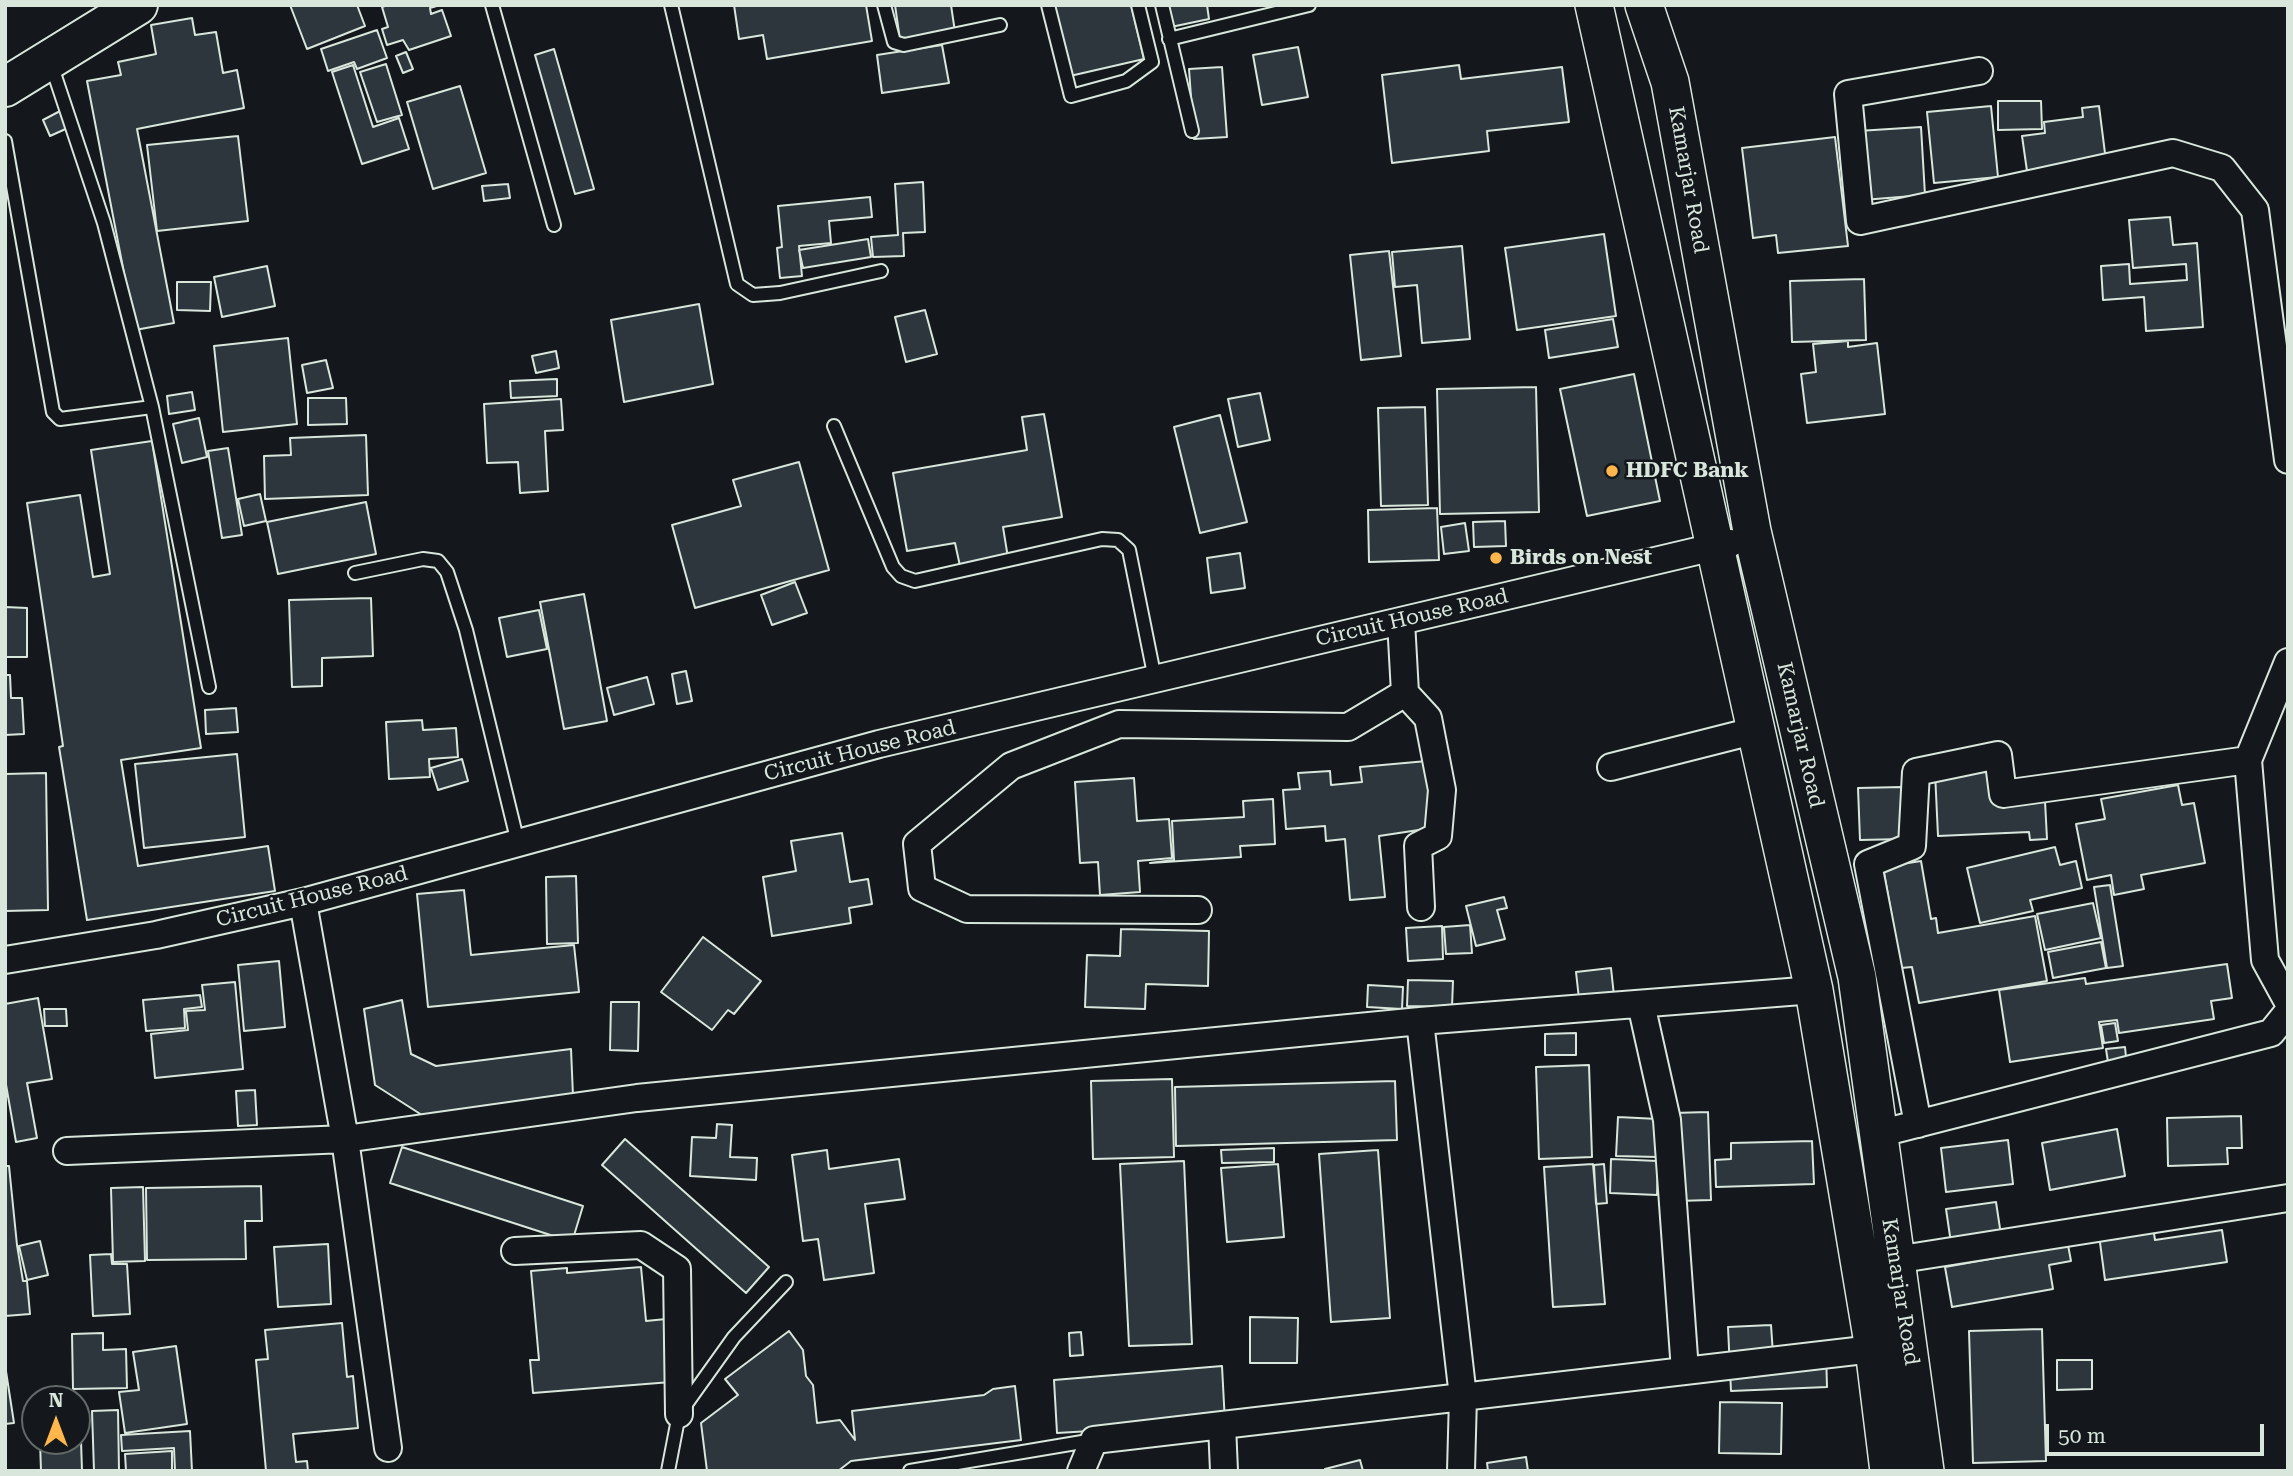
<!DOCTYPE html>
<html>
<head>
<meta charset="utf-8">
<style>
	body { margin:0 }
	#map { position:relative; width:2293px; height:1476px; overflow:hidden; background:#14181c; font-family:"Roboto Serif",serif }
	canvas { display:block }
	.frame { position:absolute; inset:0; border:7px solid #d8e6dc; pointer-events:none }
	.north { position:absolute; left:21px; top:1385px; width:70px; height:70px; box-sizing:border-box; background:#14181c; border:2px solid #626a69; border-radius:50%; rotate:0deg; font-size:19px; font-weight:700; line-height:28px; text-align:center; color:#d8e6dc }
	.north::after { content:''; display:block; margin:auto; width:24px; height:32px; background:#ffb74d; clip-path:polygon(50% 0,100% 100%,50% 72%,0 100%) }
	.scale { position:absolute; left:2045px; top:1424px; width:219px; height:32px; box-sizing:border-box; border:4px solid #d8e6dc; border-top:0; padding-left:9px; font-size:21px; line-height:24px; white-space:nowrap; color:#d8e6dc; -webkit-text-stroke:5px #14181c; paint-order:stroke }
</style>
</head>
<body>
<div id="map">
<canvas width="2293" height="1476"></canvas>
<div class="frame"></div>
<div class="north">N</div>
<div class="scale">50 m</div>
</div>
<script>
const g = document.querySelector('canvas').getContext('2d');
g.lineJoin = 'round';
function fill(path, color) { g.fillStyle = color; g.fill(path, 'evenodd'); }
const poly = rows => new Path2D(rows.map(r => 'M' + r).join(''));
function stroke(path, color, width, dash) { g.strokeStyle = color; g.lineWidth = width; g.lineCap = dash ? 'butt' : 'round'; g.setLineDash(dash || []); g.stroke(path); }
function write(font, color, halo, rows, align = 'center') {
  g.font = font + ' "Roboto Serif",serif'; g.lineWidth = 5; g.setLineDash([]); g.textBaseline = 'middle'; g.strokeStyle = halo; g.fillStyle = color; for (const [text, x, y, turn = 0] of rows) {
    g.save(); g.translate(x, y); g.rotate((+turn || 0) * Math.PI / 180); g.textAlign = isNaN(turn) ? turn : align; if (halo) g.strokeText(text, 0, 0); g.fillText(text, 0, 0); g.restore();
  }
}
const building = poly([
	[290,5,357,5,365,26,307,49,290,5],
	[388,5,440,5,430,8,431,14,442,10,451,36,409,50,403,40,387,45,382,29,388,27,382,7,388,5],
	[734,5,866,5,872,41,767,59,763,35,739,39,734,5],
	[895,5,951,5,955,32,900,40,895,5],
	[1053,5,1131,5,1144,59,1070,76,1053,5],
	[1167,5,1207,5,1209,19,1171,27,1167,5],
	[192,18,195,35,216,32,223,73,237,70,244,108,137,129,174,323,135,330,87,81,121,75,118,62,156,54,151,25,192,18],
	[377,30,387,58,357,69,354,62,328,71,321,49,377,30],
	[942,45,949,83,882,93,877,55,942,45],
	[1298,47,1308,97,1262,105,1253,55,1298,47],
	[554,49,594,189,575,194,535,55,554,49],
	[406,52,413,69,403,73,396,56,406,52],
	[386,64,402,115,377,122,360,72,386,64],
	[353,65,373,127,399,118,409,149,362,164,332,72,353,65],
	[1459,65,1461,79,1562,67,1569,122,1487,131,1489,151,1392,163,1382,75,1459,65],
	[1222,67,1227,137,1194,139,1189,69,1222,67],
	[460,86,486,173,433,189,407,102,460,86],
	[1998,101,2041,101,2042,129,1998,130,1998,101],
	[1991,106,1998,177,1934,183,1927,112,1991,106],
	[2099,106,2106,161,2027,171,2022,136,2045,133,2044,122,2083,117,2082,108,2099,106],
	[62,110,70,127,50,136,43,120,62,110],
	[1921,127,1925,195,1863,200,1858,131,1921,127],
	[238,136,248,221,157,231,147,145,238,136],
	[1835,137,1848,246,1778,253,1776,235,1753,238,1742,148,1835,137],
	[923,182,925,232,903,233,904,256,873,257,871,237,898,235,895,184,923,182],
	[508,184,510,198,484,201,482,186,508,184],
	[870,197,872,217,829,221,831,243,799,246,802,276,780,278,777,248,782,247,778,206,870,197],
	[2170,217,2173,245,2197,243,2203,327,2146,331,2144,297,2103,300,2101,266,2129,264,2130,284,2187,280,2186,264,2133,268,2129,220,2170,217],
	[1604,234,1616,316,1517,330,1505,248,1604,234],
	[868,239,871,257,803,268,799,250,868,239],
	[1462,246,1470,339,1422,343,1417,285,1395,287,1392,252,1462,246],
	[1389,251,1401,356,1361,360,1350,255,1389,251],
	[267,266,275,306,222,317,214,277,267,266],
	[1864,279,1866,340,1792,342,1790,281,1864,279],
	[177,282,211,282,210,311,177,310,177,282],
	[699,304,713,384,624,402,611,320,699,304],
	[925,310,937,354,906,362,895,317,925,310],
	[1613,319,1618,347,1549,358,1545,330,1613,319],
	[288,338,297,424,223,432,214,346,288,338],
	[1848,341,1848,347,1877,343,1885,414,1807,423,1801,374,1816,372,1813,344,1848,341],
	[556,351,559,368,536,373,532,356,556,351],
	[326,360,333,388,307,393,302,365,326,360],
	[1634,374,1660,501,1587,516,1560,389,1634,374],
	[557,379,557,396,511,398,510,381,557,379],
	[1536,387,1539,512,1440,514,1437,389,1536,387],
	[192,392,195,410,169,414,167,396,192,392],
	[1260,393,1270,440,1238,447,1228,399,1260,393],
	[308,398,346,398,347,424,308,425,308,398],
	[561,399,563,430,545,431,548,491,520,493,518,462,487,463,484,404,561,399],
	[1425,407,1428,505,1381,506,1378,408,1425,407],
	[1044,414,1062,517,1003,527,1008,558,960,566,955,543,907,551,893,473,1027,450,1022,417,1044,414],
	[1220,415,1247,522,1200,533,1174,427,1220,415],
	[199,418,207,457,182,463,173,424,199,418],
	[366,435,368,495,265,499,264,456,291,455,290,438,366,435],
	[152,441,201,748,121,760,138,866,268,846,275,891,87,920,59,747,63,746,27,503,80,495,93,577,110,574,91,450,152,441],
	[228,448,242,535,222,538,208,451,228,448],
	[799,462,829,570,695,608,672,525,741,506,733,480,799,462],
	[260,494,266,521,244,526,238,499,260,494],
	[366,502,376,554,278,574,267,522,366,502],
	[1437,508,1439,560,1369,562,1368,510,1437,508],
	[1505,521,1506,546,1474,547,1473,522,1505,521],
	[1465,523,1469,551,1444,554,1441,527,1465,523],
	[1240,553,1245,588,1211,593,1207,558,1240,553],
	[795,582,807,613,772,625,761,595,795,582],
	[584,594,607,721,564,729,540,602,584,594],
	[371,598,373,656,322,658,322,686,292,687,289,600,371,598],
	[5,607,27,608,27,657,5,657,5,607],
	[539,610,547,649,507,657,499,618,539,610],
	[686,671,692,701,677,704,672,674,686,671],
	[5,675,10,675,11,698,22,698,24,734,5,735,5,675],
	[647,677,654,704,614,715,607,688,647,677],
	[236,708,238,732,206,734,205,710,236,708],
	[422,720,423,730,456,728,458,757,429,759,430,777,389,779,386,722,422,720],
	[237,754,245,837,144,848,135,764,237,754],
	[462,759,468,781,438,790,431,768,462,759],
	[1427,761,1432,828,1379,836,1385,897,1350,900,1345,839,1326,841,1325,826,1286,829,1283,790,1300,789,1298,773,1330,771,1331,785,1362,782,1360,767,1427,761],
	[1996,769,2045,801,2047,839,2030,840,2029,832,1938,836,1935,772,1996,769],
	[46,773,48,910,5,911,5,774,46,773],
	[1134,778,1137,821,1169,819,1172,858,1138,861,1140,892,1100,895,1098,862,1080,863,1075,782,1134,778],
	[2178,785,2182,805,2194,803,2205,863,2141,875,2144,889,2114,895,2111,875,2087,880,2076,824,2105,819,2101,799,2178,785],
	[1902,787,1903,839,1860,840,1858,788,1902,787],
	[1273,799,1275,844,1240,846,1241,857,1150,863,1174,860,1172,821,1244,817,1243,801,1273,799],
	[842,833,850,882,868,879,872,904,849,908,851,923,772,936,763,877,796,871,791,841,842,833],
	[2055,847,2060,865,2076,861,2082,888,2030,900,2033,911,1980,923,1967,868,2055,847],
	[1921,861,1931,919,1936,918,1938,933,2035,916,2047,981,1919,1003,1912,967,1901,968,1883,867,1921,861],
	[576,876,578,943,547,944,546,877,576,876],
	[2110,885,2123,966,2107,968,2094,887,2110,885],
	[464,890,471,955,574,945,579,992,428,1007,417,894,464,890],
	[1504,897,1507,908,1497,910,1505,939,1476,946,1466,906,1504,897],
	[2093,903,2101,938,2045,950,2037,914,2093,903],
	[1470,925,1472,953,1446,954,1444,927,1470,925],
	[1442,926,1443,959,1408,961,1406,928,1442,926],
	[1121,929,1209,931,1208,986,1146,984,1145,1009,1085,1007,1087,955,1120,956,1121,929],
	[703,937,761,981,734,1014,728,1010,712,1030,661,992,703,937],
	[2101,942,2106,968,2053,978,2048,952,2101,942],
	[279,961,285,1027,244,1031,238,965,279,961],
	[2227,964,2232,998,2211,1001,2214,1019,2119,1033,2117,1020,2099,1022,2103,1048,2010,1062,1999,990,2085,978,2086,984,2227,964],
	[1611,968,1614,996,1579,999,1576,972,1611,968],
	[1408,980,1453,981,1452,1007,1407,1006,1408,980],
	[235,982,243,1069,155,1078,151,1034,188,1030,186,1011,205,1010,202,985,235,982],
	[1368,985,1403,987,1402,1009,1367,1007,1368,985],
	[200,995,202,1007,184,1009,185,1028,146,1031,143,1000,200,995],
	[38,998,52,1079,27,1083,37,1138,16,1142,5,1079,5,1004,38,998],
	[402,1000,411,1054,436,1066,571,1049,573,1096,425,1117,375,1085,364,1009,402,1000],
	[611,1002,639,1002,638,1051,610,1050,611,1002],
	[44,1009,66,1009,67,1026,45,1026,44,1009],
	[2115,1023,2118,1041,2104,1043,2101,1025,2115,1023],
	[1576,1033,1576,1055,1545,1055,1545,1034,1576,1033],
	[2125,1047,2127,1067,2109,1069,2106,1049,2125,1047],
	[1589,1065,1592,1157,1539,1159,1536,1067,1589,1065],
	[1172,1079,1174,1157,1093,1159,1091,1081,1172,1079],
	[1395,1081,1397,1140,1176,1146,1175,1087,1395,1081],
	[255,1090,257,1125,238,1126,236,1091,255,1090],
	[1708,1112,1711,1200,1677,1201,1673,1113,1708,1112],
	[2241,1116,2242,1148,2227,1148,2228,1164,2168,1166,2167,1118,2241,1116],
	[1618,1117,1658,1119,1657,1157,1616,1156,1618,1117],
	[717,1124,732,1125,730,1157,757,1158,756,1180,690,1176,692,1137,716,1138,717,1124],
	[2117,1129,2125,1176,2050,1190,2042,1143,2117,1129],
	[625,1139,769,1267,746,1293,602,1165,625,1139],
	[2008,1140,2013,1184,1946,1192,1941,1148,2008,1140],
	[1812,1141,1814,1184,1716,1187,1715,1160,1731,1159,1731,1143,1812,1141],
	[402,1147,583,1206,572,1242,390,1183,402,1147],
	[1274,1148,1274,1162,1222,1163,1221,1150,1274,1148],
	[827,1150,829,1169,899,1159,905,1199,865,1204,874,1273,824,1280,818,1239,803,1241,792,1155,827,1150],
	[1378,1150,1390,1318,1331,1322,1319,1154,1378,1150],
	[1611,1159,1658,1161,1657,1195,1610,1193,1611,1159],
	[1184,1161,1192,1344,1129,1346,1120,1164,1184,1161],
	[1278,1164,1284,1237,1227,1242,1221,1168,1278,1164],
	[1593,1164,1605,1304,1553,1307,1544,1167,1593,1164],
	[1604,1164,1607,1203,1596,1204,1594,1165,1604,1164],
	[5,1166,9,1166,17,1245,23,1281,27,1281,30,1314,5,1316,5,1166],
	[261,1186,262,1221,245,1221,246,1259,147,1260,146,1188,261,1186],
	[143,1187,145,1261,113,1262,111,1188,143,1187],
	[1996,1202,2001,1235,1951,1243,1946,1209,1996,1202],
	[2153,1227,2155,1240,2222,1230,2227,1262,2105,1280,2099,1235,2153,1227],
	[40,1241,48,1275,27,1280,19,1246,40,1241],
	[328,1244,331,1304,278,1307,274,1247,328,1244],
	[2068,1245,2071,1261,2049,1265,2053,1289,1952,1307,1945,1267,2068,1245],
	[111,1254,112,1264,127,1264,130,1314,93,1316,90,1255,111,1254],
	[641,1267,646,1321,666,1319,671,1382,533,1393,530,1360,539,1360,531,1271,567,1268,567,1273,641,1267],
	[1250,1317,1298,1318,1297,1363,1250,1363,1250,1317],
	[342,1323,347,1377,353,1376,358,1428,293,1434,296,1462,307,1461,308,1471,266,1471,256,1360,268,1359,265,1330,342,1323],
	[1771,1325,1773,1354,1826,1352,1827,1387,1731,1391,1728,1327,1771,1325],
	[2042,1329,2046,1461,1973,1463,1969,1331,2042,1329],
	[789,1331,803,1350,806,1376,813,1385,817,1423,840,1420,855,1440,852,1411,984,1395,993,1389,1015,1386,1021,1440,851,1461,838,1471,707,1471,701,1423,738,1395,725,1379,789,1331],
	[1081,1332,1083,1355,1070,1356,1069,1333,1081,1332],
	[103,1333,103,1350,126,1349,127,1388,73,1389,72,1334,103,1333],
	[176,1346,187,1424,125,1433,119,1392,139,1390,133,1352,176,1346],
	[2057,1360,2092,1360,2092,1389,2057,1390,2057,1360],
	[5,1365,14,1423,5,1424,5,1365],
	[1222,1366,1225,1423,1057,1433,1054,1380,1222,1366],
	[1720,1402,1782,1403,1781,1454,1719,1453,1720,1402],
	[77,1410,80,1410,82,1471,41,1471,40,1441,77,1441,77,1410],
	[118,1410,119,1471,94,1471,92,1411,118,1410],
	[190,1431,192,1471,175,1471,174,1448,122,1451,121,1435,190,1431],
	[172,1451,172,1471,126,1471,125,1454,172,1451],
	[1526,1457,1528,1471,1488,1471,1487,1463,1526,1457],
	[1360,1460,1363,1471,1325,1471,1325,1469,1360,1460]
]);
fill(building, '#2c363c');
stroke(building, '#d8e6dc', 2);
const lane = poly([
	[492,5,554,225],
	[671,5,737,284,753,295,780,293,881,271],
	[884,5,894,42,904,45,1000,25],
	[1048,5,1071,96,1126,81,1152,62,1138,5],
	[1162,5,1192,131],
	[1169,39,1309,5],
	[5,141,53,412,60,419,152,407,104,223,51,64],
	[152,407,209,687],
	[834,426,893,567,901,576,915,581,1102,539,1118,540,1129,550,1155,679],
	[355,573,423,559,438,561,447,572,466,630,518,843],
	[668,1471,679,1414,734,1337,786,1282],
	[910,1471,1094,1440]
]);
const street = poly([
	[1979,71,1848,94,1860,221,2173,153,2222,168,2255,210,2288,460],
	[1401,621,1405,693],
	[2288,662,2248,760,2265,960,2288,1002],
	[1611,767,1757,730],
	[1198,910,967,909,922,888,917,844,1011,766,1119,724,1348,727,1405,693,1428,718,1442,790,1438,836,1418,846,1421,907],
	[5,960,156,935,303,902,879,744,1731,543],
	[1641,1004,1667,1120,1685,1371],
	[1420,1021,1463,1397,1461,1471],
	[1918,1124,1868,864,1912,846,1916,772,1998,755,2003,794,2248,760],
	[1878,1134,2271,1033,2288,1012],
	[67,1151,345,1139,303,902],
	[515,1251,641,1245,677,1269,679,1414],
	[1895,1260,2288,1198],
	[1222,1425,1224,1471],
	[388,1448,345,1139,637,1098,1420,1021,1814,990],
	[1081,1471,1094,1440,1890,1347]
]);
const secondary = poly([
	[1594,5,1814,990,1874,1349,1889,1471],
	[1644,5,1670,82,1752,531,1857,977,1925,1471]
]);
const primary = poly([
	[5,87,138,5]
]);
stroke(lane, '#d8e6dc', 16);
stroke(street, '#d8e6dc', 30);
stroke(secondary, '#d8e6dc', 40);
stroke(primary, '#d8e6dc', 42);
stroke(lane, '#14181c', 12);
stroke(street, '#14181c', 26);
stroke(secondary, '#14181c', 37);
stroke(primary, '#14181c', 38);
for (const [x, y, r, color] of [
	[1612,471,7,"#ffb74d"],
	[1496,558,7,"#ffb74d"]
]) { const dot = new Path2D(); dot.arc(x, y, r, 0, 2 * Math.PI); g.fillStyle = color; g.fill(dot); stroke(dot, '#14181c', 2.5); }
write('21px', '#d8e6dc', '#14181c', [
	["Kamarjar Road",1688,180,80],
	["Circuit House Road",1412,618,-13],
	["Kamarjar Road",1800,735,77],
	["Circuit House Road",860,751,-14],
	["Circuit House Road",312,897,-14],
	["Kamarjar Road",1900,1292,81]
]);
write('bold 21px', '#d8e6dc', '#14181c', [
	["HDFC Bank",1626,471],
	["Birds on Nest",1510,558]
], 'left');
</script>
</body>
</html>
